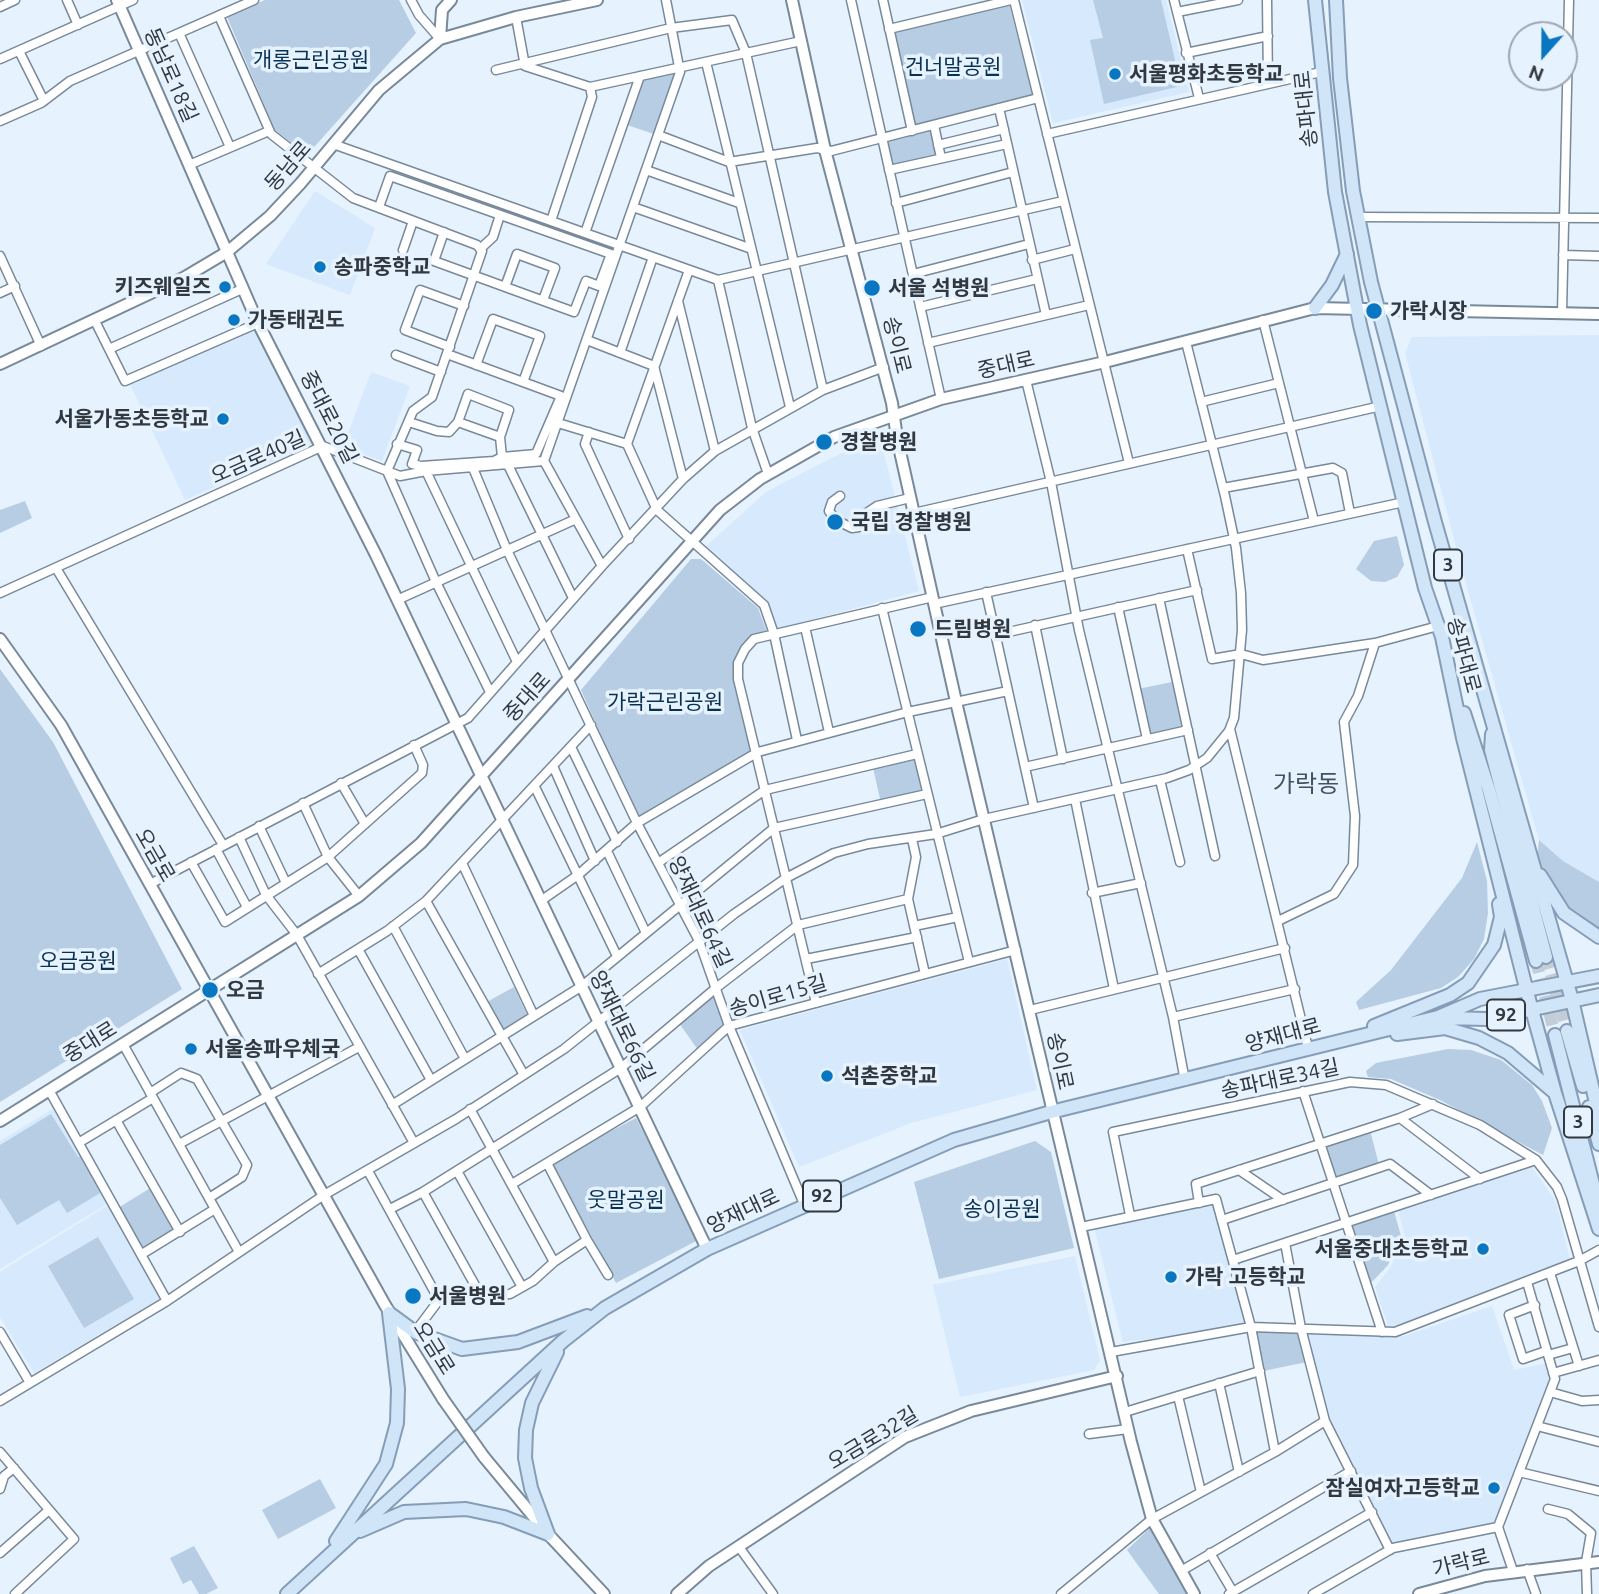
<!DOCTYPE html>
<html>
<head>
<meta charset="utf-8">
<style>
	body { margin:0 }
	#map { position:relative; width:1599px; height:1594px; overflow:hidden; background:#e6f2fd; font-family:Ubuntu,sans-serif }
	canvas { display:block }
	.north { position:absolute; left:1508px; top:21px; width:70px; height:70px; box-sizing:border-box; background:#e6f2fd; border:2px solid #9ea8b1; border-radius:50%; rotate:201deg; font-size:19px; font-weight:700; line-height:28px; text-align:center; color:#313840 }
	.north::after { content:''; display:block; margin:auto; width:24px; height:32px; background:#0876c1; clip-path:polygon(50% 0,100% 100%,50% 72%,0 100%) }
</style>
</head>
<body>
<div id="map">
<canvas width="1599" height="1594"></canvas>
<div class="north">N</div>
</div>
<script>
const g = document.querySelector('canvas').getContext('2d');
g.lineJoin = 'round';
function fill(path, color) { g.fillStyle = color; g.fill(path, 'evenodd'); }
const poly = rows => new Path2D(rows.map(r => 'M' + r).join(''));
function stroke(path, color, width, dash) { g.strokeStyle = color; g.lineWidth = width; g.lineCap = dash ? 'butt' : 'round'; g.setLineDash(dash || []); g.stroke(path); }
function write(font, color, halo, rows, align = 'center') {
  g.font = font + ' Ubuntu,"Noto Sans KR",sans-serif'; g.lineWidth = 7; g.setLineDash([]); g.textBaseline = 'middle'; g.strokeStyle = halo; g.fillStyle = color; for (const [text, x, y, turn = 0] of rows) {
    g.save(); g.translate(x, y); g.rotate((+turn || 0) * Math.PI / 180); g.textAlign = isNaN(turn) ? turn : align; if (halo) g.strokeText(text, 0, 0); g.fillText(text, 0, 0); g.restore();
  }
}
fill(poly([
	[1022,0,1166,0,1189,92,1053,123],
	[315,191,375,228,350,295,266,264],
	[254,329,312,444,185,500,130,384],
	[1599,335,1599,882,1563,861,1539,840,1463,573,1405,353,1412,337],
	[371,372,410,386,382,461,343,447],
	[881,442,919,591,777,629,767,600,703,549,766,492,853,447],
	[1007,959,1037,1090,911,1123,799,1167,740,1030],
	[53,1109,110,1202,0,1269,0,1141],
	[1532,1167,1556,1202,1570,1260,1403,1325,1388,1326,1375,1287,1390,1268,1405,1237,1398,1209],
	[110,1204,161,1298,34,1373,0,1317,0,1272],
	[1215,1205,1249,1326,1123,1342,1094,1227],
	[1075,1256,1100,1360,1094,1370,960,1397,933,1285],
	[1492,1306,1514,1370,1548,1363,1553,1377,1496,1525,1392,1546,1327,1420,1304,1331,1404,1336]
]), '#d6e9fd');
fill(poly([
	[265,0,399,0,416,33,307,155,275,130,227,17],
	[1093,0,1161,0,1181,86,1104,104,1090,40,1103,38],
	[1009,4,1033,97,913,128,893,31],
	[675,73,654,134,627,125,641,80],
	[932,129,938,157,890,168,884,140],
	[25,501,32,518,0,533,0,510],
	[1397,536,1404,565,1397,577,1385,582,1371,581,1356,569,1374,541],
	[691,559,701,559,758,608,767,632,750,636,733,662,734,680,752,752,638,819,581,690],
	[0,669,53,742,182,989,0,1102],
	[1172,682,1182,730,1149,737,1138,689],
	[915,757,923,792,881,803,873,768],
	[1539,840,1563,861,1599,882,1599,933,1567,912,1537,859],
	[1477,842,1487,881,1488,913,1484,939,1474,959,1458,977,1441,988,1359,1010,1356,1002,1391,970,1462,878],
	[514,987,528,1017,501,1034,485,1003],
	[715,994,725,1025,698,1050,679,1023],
	[1448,1049,1471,1050,1501,1060,1532,1085,1542,1101,1552,1128,1543,1155,1440,1100,1391,1079,1368,1077,1366,1071,1376,1063],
	[51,1114,78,1157,81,1156,100,1193,67,1213,59,1200,17,1225,0,1198,0,1145],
	[636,1118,700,1239,616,1283,552,1162],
	[1370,1130,1379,1165,1334,1180,1323,1146],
	[1035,1141,1051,1152,1074,1248,939,1279,914,1182],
	[152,1187,178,1231,143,1251,118,1208],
	[1394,1211,1401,1236,1388,1265,1370,1284,1350,1226],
	[98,1237,134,1299,84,1328,48,1266],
	[1253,1330,1299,1332,1307,1362,1263,1371],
	[320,1479,336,1508,278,1539,262,1510],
	[1152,1526,1191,1594,1159,1594,1127,1550],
	[194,1546,218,1588,206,1594,199,1594,191,1580,183,1584,170,1558]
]), '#b6cde3');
stroke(poly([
	[1546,957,1567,1031],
	[1536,961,1555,1035]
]), '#c2cdd7', 12, [12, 6]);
const street = poly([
	[67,0,78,25],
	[411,0,419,15,440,39],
	[851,0,941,399],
	[883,0,912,131],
	[1014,0,1129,463],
	[1174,0,1199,98],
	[1267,0,1268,83],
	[0,7,15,0],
	[1177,12,1238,0],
	[219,16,271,134,353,198,477,245,482,251,432,397,413,411,387,471,436,582,490,692],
	[516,17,525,66,590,87,801,41],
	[889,29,1011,0],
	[179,33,230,147],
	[19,51,44,101],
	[1186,53,1268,36],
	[0,59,133,0],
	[706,62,790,407],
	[496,70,671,28,732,20,746,53,823,390],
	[999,108,1046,315],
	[0,121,41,103,70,81,254,0],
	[934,125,941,158],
	[1047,134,1321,72],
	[658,135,729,162,817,148,831,151,1038,98],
	[333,144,718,280,1063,201],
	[938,145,1004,129],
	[189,165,269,131],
	[646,170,739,203],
	[889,170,1007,144],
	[896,203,1013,172],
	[379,207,390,176,611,254,599,286,586,281,574,312,434,261,444,232],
	[633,207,749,248],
	[1358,217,1599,218],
	[551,221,592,97,590,87],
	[585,233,640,76],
	[480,249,493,237,500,215],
	[403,250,413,221],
	[1563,255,1599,256],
	[0,256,41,346],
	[1032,260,1075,249],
	[913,274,1029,244],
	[718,280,752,428,768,474],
	[505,287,517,254,555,268,543,300],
	[0,293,15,286],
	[678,301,715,451],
	[920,307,1037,279],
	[1562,313,1569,0],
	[94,319,125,381,258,323],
	[1263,320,1314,521],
	[587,340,654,366,683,479],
	[928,343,1089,305],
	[450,347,405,330,420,290,464,306],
	[109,349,242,289],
	[620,353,653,257],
	[447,354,561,396,536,454,502,457],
	[396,355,441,372],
	[476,365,493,319,540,336,523,382],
	[1026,380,1051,482,1079,630,1173,1017,1185,1081],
	[1201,402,1279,383],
	[409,422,437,431,449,432,458,422],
	[558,423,627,444,689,270],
	[589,432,585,444,629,539],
	[397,444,417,450,412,464,421,466,494,461,502,457,500,437,509,410,468,394,458,422,500,437],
	[627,444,657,510,764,605,774,634,797,740],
	[508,465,573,598],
	[473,468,507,550,637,823,699,941,729,1026,804,1204],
	[426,471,517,662],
	[1223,488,1333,468,1342,473,1350,513],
	[840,496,832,502,829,511,836,520,852,528,859,527,865,514,877,506,910,498],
	[914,513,1381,406],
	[1187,549,1212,659,1241,654,1263,660,1375,643,1438,626],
	[602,566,544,461,680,72,666,0],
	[56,568,223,845],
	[986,592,1034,808],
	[0,593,323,446,400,476,426,471,544,461],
	[1159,598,1215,856],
	[397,600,576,519],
	[934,604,1404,502],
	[1118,607,1147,739],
	[882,608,969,962],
	[1035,625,1063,759],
	[805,627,829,732],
	[995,635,1197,590],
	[1230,729,1308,1048],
	[571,747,617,842],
	[553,766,595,861],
	[1025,767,1188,730],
	[1160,780,1180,862],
	[341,783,365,824],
	[535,787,617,956],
	[1075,799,1114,989],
	[303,803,328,857,359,896],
	[259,826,286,883],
	[239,837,266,895,297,935,414,1143],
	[912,839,916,857,908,899,925,974],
	[216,849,247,907],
	[607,851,646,933],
	[191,862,225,922,328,857,422,773,423,765,414,745],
	[462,863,534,1016],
	[658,863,765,790,917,754],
	[150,884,468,718,602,566,683,479,715,451,823,390,884,367],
	[1092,893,1141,883],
	[542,900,578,875,637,823,758,752,908,712,1008,691],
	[426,901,524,1075],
	[1278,921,1334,894,1353,865,1355,816,1344,722,1358,696,1375,643],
	[393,926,465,1059],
	[914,926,958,917],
	[358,949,431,1080],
	[806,959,917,937],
	[318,974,387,931,426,901,591,725],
	[816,1003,738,679,738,663,745,649,754,639,933,597],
	[1030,1010,1285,948],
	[1173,1017,1295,989],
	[123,1044,239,1252],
	[49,1090,167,1301],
	[1303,1091,1382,1332],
	[150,1093,181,1073,197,1079,247,1165,242,1177,209,1198],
	[392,1105,582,986,774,828,927,794],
	[470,1109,554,1262],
	[1400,1118,1480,1179],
	[116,1120,180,1232],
	[80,1142,153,1098],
	[179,1144,359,1047],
	[1239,1170,1283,1200],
	[368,1171,439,1300],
	[457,1171,522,1287],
	[512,1184,640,1107,729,1026,1016,950],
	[423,1192,481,1296],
	[1199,1203,1196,1184,1400,1118,1433,1104],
	[390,1209,423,1192,621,1068,716,988,798,925,908,899],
	[1130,1215,1113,1132,1350,1082,1386,1085,1480,1125,1536,1160,1557,1187,1562,1199,1599,1327],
	[1222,1220,1390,1164,1431,1195],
	[1081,1227,1216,1199,1251,1327,1275,1452],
	[587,1240,608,1275],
	[1285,1243,1301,1328,1325,1421,1390,1550],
	[142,1254,215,1209],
	[1233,1260,1536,1160],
	[1550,1273,1579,1366],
	[439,1300,510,1294,533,1281,554,1262,587,1240,547,1163],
	[1535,1305,1509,1315,1523,1359,1546,1351],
	[0,1332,30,1383],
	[415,1332,439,1300],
	[1111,1352,1251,1327,1395,1332,1579,1261,1599,1250],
	[1548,1355,1573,1348],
	[1553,1373,1599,1360],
	[1219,1383,1239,1472],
	[1550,1392,1582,1401,1599,1400],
	[1178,1396,1201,1492],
	[0,1401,167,1301,324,1195,456,1119,564,1049,734,914,786,878,834,853,868,844,936,834,984,819,1167,778,1189,770,1207,758,1229,731,1234,718,1242,630,1241,593,1236,548,1225,496,1186,342],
	[1125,1412,1260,1371],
	[1537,1426,1599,1442],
	[1089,1434,1128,1429],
	[0,1452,74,1539,15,1594],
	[1519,1472,1599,1491],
	[0,1489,4,1476,14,1468],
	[1548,1509,1568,1514,1591,1533,1586,1562,1587,1594],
	[1498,1527,1555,1379,1527,1282],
	[1498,1527,1513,1571],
	[739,1547,773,1594],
	[0,1553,49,1510],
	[1210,1553,1233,1592],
	[1527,1569,1536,1594],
	[1181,1571,1351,1471],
	[1061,1594,1152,1519,1275,1452,1325,1421],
	[1229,1594,1372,1512],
	[1313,1594,1393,1548,1498,1527]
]);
const secondary = poly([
	[117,0,258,323,376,555,707,1249],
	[792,0,825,150,892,403,897,438,957,706,1131,1442,1152,1519,1194,1594],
	[440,39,442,10,451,0],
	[0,364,185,277,227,252,270,216,300,184,379,90,440,39,516,17,597,0],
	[0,639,61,725,385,1305,443,1399],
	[0,1121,359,896,421,843,720,510,760,479,834,437,941,399,1105,362,1315,308,1599,314],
	[484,1457,548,1534,604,1594],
	[677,1594,709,1566,905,1437,971,1411,1117,1376],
	[1419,1594,1485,1576,1599,1562]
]);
const primary = poly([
	[1315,0,1335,192,1360,325,1425,588,1442,637,1463,738,1527,992,1555,1093,1599,1229],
	[1336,0,1340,78,1353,191,1371,282,1435,522,1572,1000,1599,1116],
	[1315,308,1332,285,1347,254],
	[1464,713,1489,790,1536,961],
	[1492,734,1491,750,1546,957],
	[1540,875,1564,913,1599,937],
	[1441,1018,1487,1019,1599,995],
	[1374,1026,1450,995,1468,983,1494,945,1501,917,1499,904],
	[1567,1031,1583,1086],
	[1397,1034,1445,1028,1479,1038,1508,1053,1555,1093],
	[1555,1035,1598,1204],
	[1589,1107,1599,1144],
	[389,1313,415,1332,462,1349,518,1342,587,1316],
	[360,1531,404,1512,466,1509,504,1517,548,1534],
	[548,1534,531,1488,525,1458,526,1430,532,1403,557,1352],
	[336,1541,386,1464,397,1423,398,1389,389,1313],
	[287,1594,563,1341,605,1308,707,1249,954,1140,1051,1112,1438,1017,1480,999,1599,976]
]);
stroke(street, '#78899a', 11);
stroke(secondary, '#78899a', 14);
stroke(primary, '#859db6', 16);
stroke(street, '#fff', 8);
stroke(secondary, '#fff', 10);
stroke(primary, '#d1e5f9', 12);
const secondaryBridge = poly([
	[443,1399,484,1457]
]);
stroke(secondaryBridge, '#78899a', 14, []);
stroke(secondaryBridge, '#fff', 10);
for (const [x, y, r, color] of [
	[1115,74,7,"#0876c1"],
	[320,267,7,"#0876c1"],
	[225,287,7,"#0876c1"],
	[872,288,9,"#0876c1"],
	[1374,311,9,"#0876c1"],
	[234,320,7,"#0876c1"],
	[223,419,7,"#0876c1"],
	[824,442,9,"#0876c1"],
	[835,522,9,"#0876c1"],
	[918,629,9,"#0876c1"],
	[210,990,9,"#0876c1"],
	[191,1049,7,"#0876c1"],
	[827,1076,7,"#0876c1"],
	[1483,1249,7,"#0876c1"],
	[1171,1277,7,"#0876c1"],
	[413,1296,9,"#0876c1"],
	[1494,1488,7,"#0876c1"]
]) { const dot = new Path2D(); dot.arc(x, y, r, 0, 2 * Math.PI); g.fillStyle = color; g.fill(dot); stroke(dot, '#e6f2fd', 2.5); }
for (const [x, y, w] of [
	[1448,565,28],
	[1506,1015,38],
	[1578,1122,28],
	[822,1196,38]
]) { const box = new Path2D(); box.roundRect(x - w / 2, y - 15.5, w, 31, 5); g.fillStyle = '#e6f2fd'; g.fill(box); stroke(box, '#313840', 2); }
write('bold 19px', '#313840', null, [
	["3",1448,565],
	["92",1506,1015],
	["3",1578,1122],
	["92",822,1196]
]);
write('21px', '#093252', '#e6f2fd', [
	["개롱근린공원",311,60],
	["건너말공원",953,67],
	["가락근린공원",665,702],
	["오금공원",78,961],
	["웃말공원",626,1200],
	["송이공원",1002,1209]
]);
write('bold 21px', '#313840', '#e6f2fd', [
	["서울평화초등학교",1129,74],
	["송파중학교",334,267],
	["키즈웨일즈",211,287,"right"],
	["서울 석병원",888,288],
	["가락시장",1390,311],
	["가동태권도",248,320],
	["서울가동초등학교",209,419,"right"],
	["경찰병원",840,442],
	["국립 경찰병원",851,522],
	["드림병원",934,629],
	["오금",226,990],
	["서울송파우체국",205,1049],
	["석촌중학교",841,1076],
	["서울중대초등학교",1469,1249,"right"],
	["가락 고등학교",1185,1277],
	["서울병원",429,1296],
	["잠실여자고등학교",1480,1488,"right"]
], 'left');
write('21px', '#313840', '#e6f2fd', [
	["동남로18길",171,75,66],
	["송파대로",1306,109,-96],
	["동남로",288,166,-49],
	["송이로",897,345,76],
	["중대로",1006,365,-13],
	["중대로20길",329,417,63],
	["오금로40길",258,457,-24],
	["송파대로",1464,655,75],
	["중대로",527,697,-48],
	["오금로",155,855,60],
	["양재대로64길",700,912,65],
	["송이로15길",778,996,-16],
	["양재대로66길",622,1026,64],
	["양재대로",1283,1035,-15],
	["중대로",90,1042,-32],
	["송이로",1060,1061,78],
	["송파대로34길",1280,1079,-12],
	["양재대로",743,1211,-25],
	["오금로",434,1348,58],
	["오금로32길",873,1438,-31],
	["가락로",1461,1563,-14]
]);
write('24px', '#425261', '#e6f2fd', [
	["가락동",1306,784]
]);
</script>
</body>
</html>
